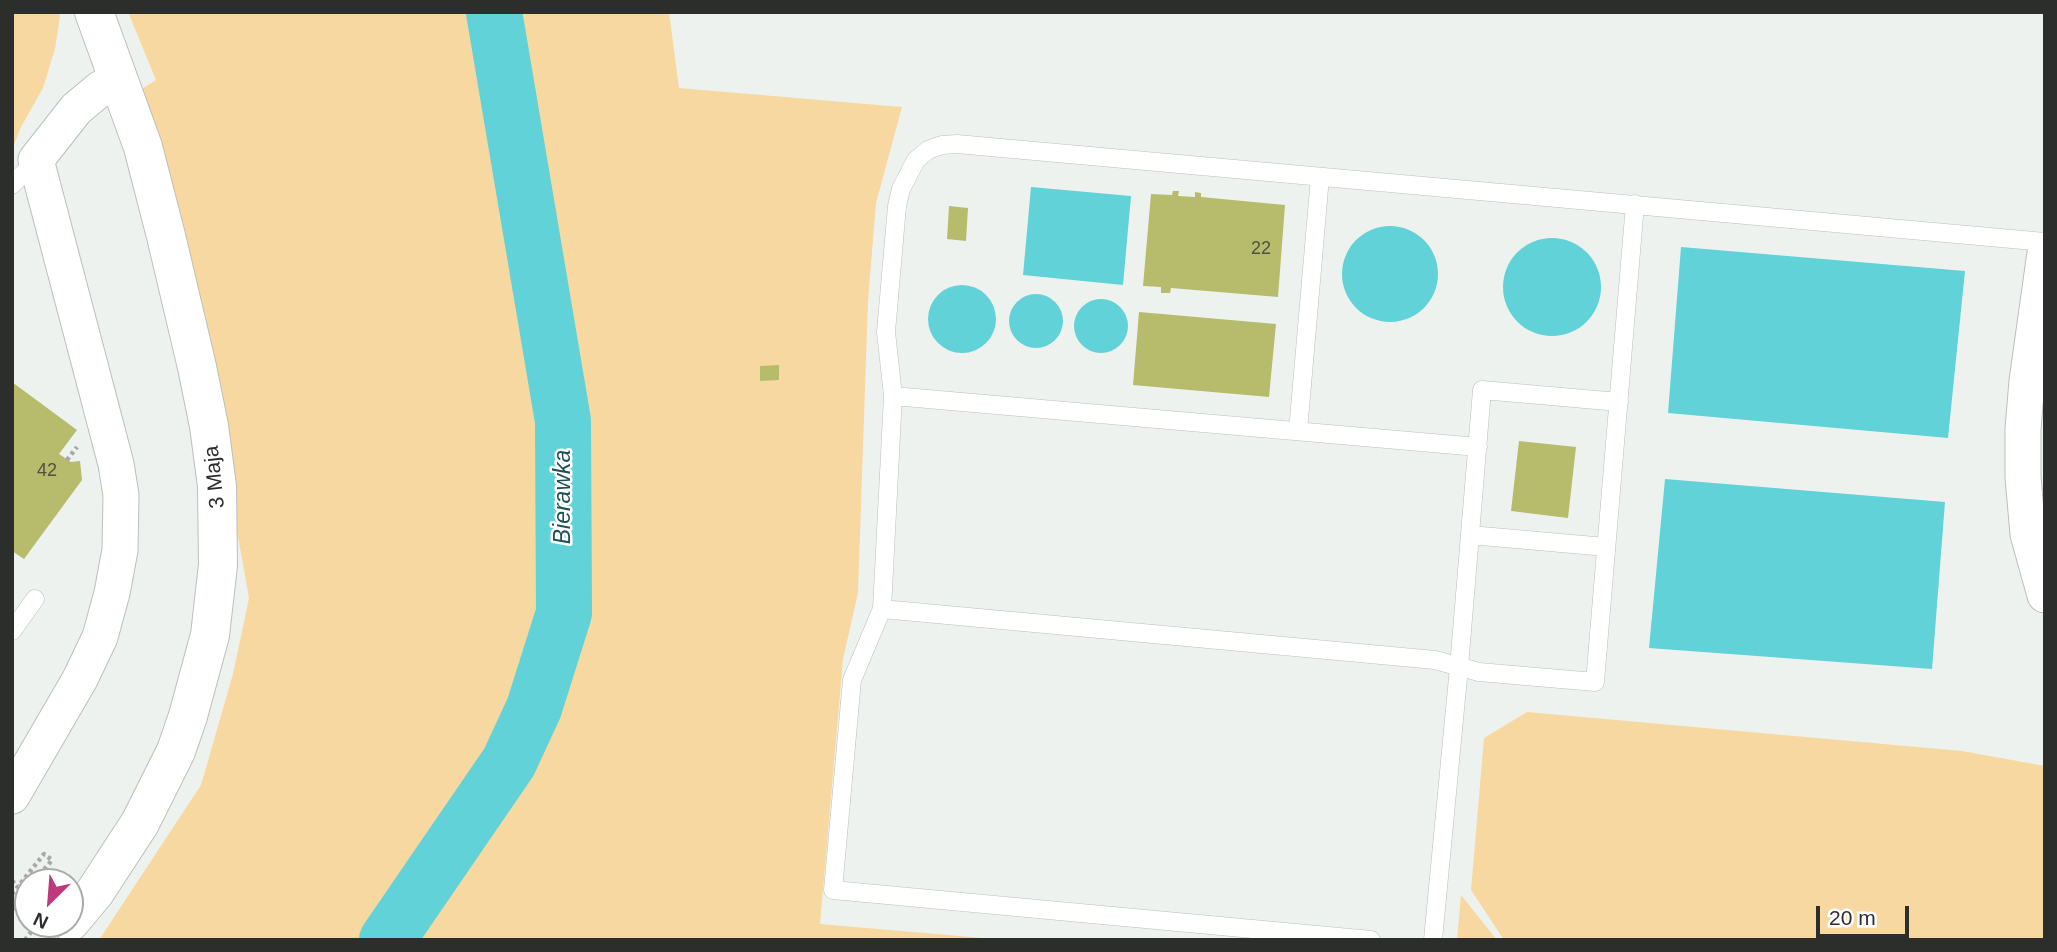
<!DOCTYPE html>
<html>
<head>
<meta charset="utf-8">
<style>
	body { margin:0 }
	#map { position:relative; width:2057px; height:952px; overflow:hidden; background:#eef2ee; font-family:Arial,sans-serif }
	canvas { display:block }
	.frame { position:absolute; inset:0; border:14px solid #2c2e2c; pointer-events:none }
	.north { position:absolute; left:14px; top:868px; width:70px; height:70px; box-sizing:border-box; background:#fff; border:2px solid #ababab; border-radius:50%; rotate:205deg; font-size:19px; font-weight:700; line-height:28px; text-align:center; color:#2c2e2c }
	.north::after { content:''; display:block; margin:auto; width:24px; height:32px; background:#be397c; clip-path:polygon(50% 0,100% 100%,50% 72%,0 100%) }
	.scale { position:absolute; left:1816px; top:906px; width:93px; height:32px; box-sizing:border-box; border:4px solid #2c2e2c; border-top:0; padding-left:9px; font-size:21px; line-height:24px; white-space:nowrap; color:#2c2e2c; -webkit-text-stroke:5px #fff; paint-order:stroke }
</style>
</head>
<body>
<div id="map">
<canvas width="2057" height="952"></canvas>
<div class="frame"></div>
<div class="north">N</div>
<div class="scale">20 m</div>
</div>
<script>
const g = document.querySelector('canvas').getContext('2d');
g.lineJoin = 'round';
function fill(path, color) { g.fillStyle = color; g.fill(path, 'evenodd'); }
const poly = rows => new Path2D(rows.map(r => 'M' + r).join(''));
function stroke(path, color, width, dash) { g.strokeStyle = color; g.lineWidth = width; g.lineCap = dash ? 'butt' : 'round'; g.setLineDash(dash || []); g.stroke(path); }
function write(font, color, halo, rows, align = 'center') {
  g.font = font + ' Arial,sans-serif'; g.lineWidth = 5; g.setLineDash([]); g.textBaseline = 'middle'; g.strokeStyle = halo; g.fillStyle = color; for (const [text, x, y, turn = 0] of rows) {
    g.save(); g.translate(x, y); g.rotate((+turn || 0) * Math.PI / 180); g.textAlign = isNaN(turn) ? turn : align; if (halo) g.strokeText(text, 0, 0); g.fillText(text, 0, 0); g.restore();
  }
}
fill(poly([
	[12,12,59,12,60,17,55,49,43,88,21,127,12,150],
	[128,12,669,12,679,88,902,107,876,203,868,301,858,593,843,659,820,924,1007,940,99,940,201,785,233,674,249,598,229,487,137,92,156,80],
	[1527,712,1962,751,2045,766,2045,940,1504,940,1471,890,1484,738],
	[1461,895,1497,940,1457,940]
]), '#f7d8a1');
fill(poly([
	[1031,187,1131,196,1123,285,1023,275],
	'1342 274a48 48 0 1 1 96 0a48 48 0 1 1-96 0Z',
	'1503 287a49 49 0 1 1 98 0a49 49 0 1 1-98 0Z',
	[1681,247,1965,271,1948,438,1668,413],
	'928 319a34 34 0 1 1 68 0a34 34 0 1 1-68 0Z',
	'1009 321a27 27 0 1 1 54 0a27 27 0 1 1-54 0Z',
	'1074 326a27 27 0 1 1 54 0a27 27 0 1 1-54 0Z',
	[1665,479,1945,502,1932,669,1649,648]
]), '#60d2d8');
stroke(poly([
	[387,940,509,762,534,708,564,613,563,421,494,12]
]), '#60d2d8', 56);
fill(poly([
	[1173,191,1179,191,1178,196,1195,197,1195,192,1201,193,1201,197,1285,205,1278,297,1171,288,1170,293,1161,293,1161,287,1143,286,1151,194,1172,195],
	[949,206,968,208,966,241,947,239],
	[1139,312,1276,324,1269,397,1133,385],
	[779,365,779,380,760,381,760,366],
	[12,382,77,430,59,454,71,462,80,461,82,480,24,559,12,551],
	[1519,441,1576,447,1568,518,1511,511]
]), '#b7bc6c');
const service = poly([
	[12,185,36,160],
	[893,396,1478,447],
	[1298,431,1320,177],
	[1470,535,1606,547],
	[882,609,1435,660,1479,672,1595,682,1635,204],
	[12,631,35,599],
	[1371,940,833,890,852,680,882,609,893,396,886,332,897,206,901,189,916,160,928,150,942,145,957,144,2045,242],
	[1433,940,1459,667,1482,390,1619,402]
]);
const minor = poly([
	[2045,253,2027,381,2023,429,2023,477,2028,534,2045,595],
	[12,796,80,679,100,637,112,593,120,550,121,495,116,464,36,160,76,109,100,89,119,78]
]);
const secondary = poly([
	[70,922,95,892,140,823,176,751,188,716,210,635,218,565,217,486,209,426,197,367,166,236,143,147,94,12]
]);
stroke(service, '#bbbfba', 19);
stroke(minor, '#bbbfba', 37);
stroke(secondary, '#bbbfba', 40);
stroke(poly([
	[67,460,77,447],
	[12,881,18,886],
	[12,894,44,854,52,860,34,882],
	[12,910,28,890],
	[25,940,35,927]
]), '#a6a9a6', 4.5, [3.5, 3.5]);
stroke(service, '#fff', 18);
stroke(minor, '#fff', 35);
stroke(secondary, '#fff', 38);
write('18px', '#4f523c', null, [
	["22",1261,249],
	["42",47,471]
]);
write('21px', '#2c2e2c', '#fff', [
	["3 Maja",215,477,-96]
]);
write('italic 23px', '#1f5154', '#fff', [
	["Bierawka",564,497,-90]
]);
</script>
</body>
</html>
